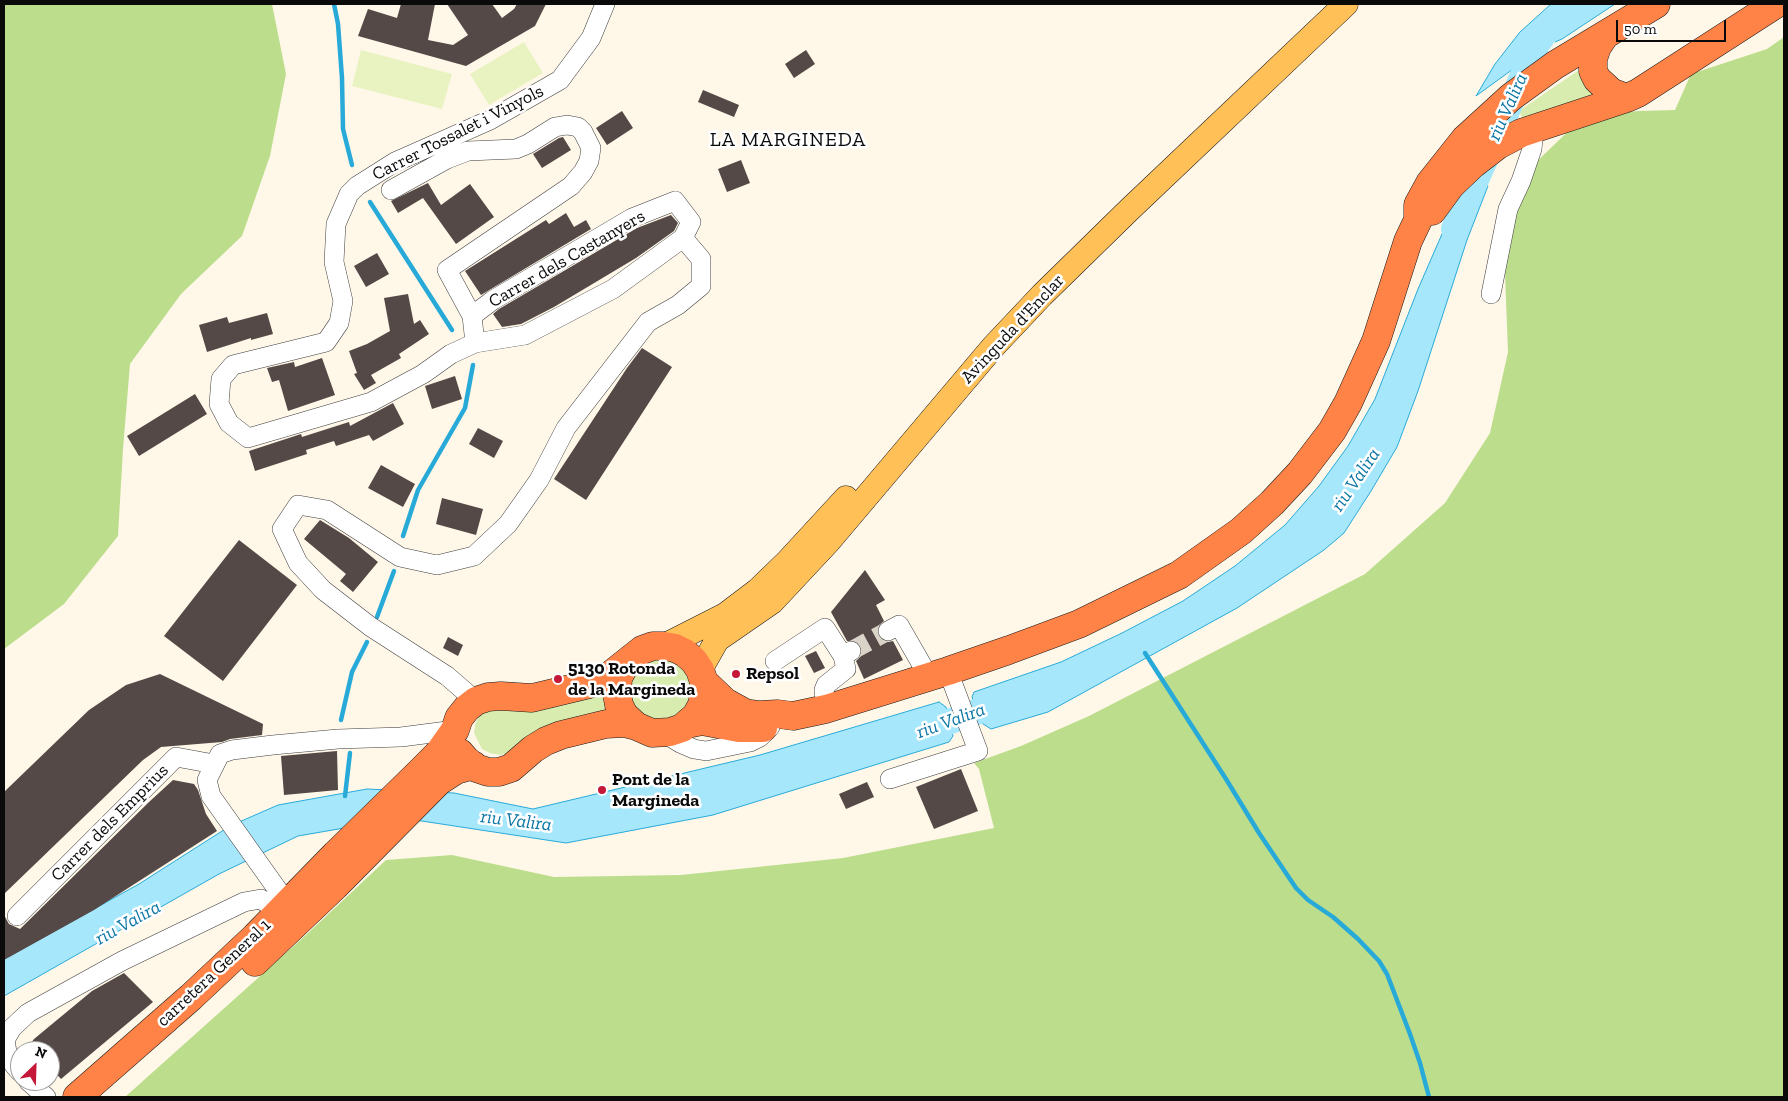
<!DOCTYPE html>
<html>
<head>
<meta charset="utf-8">
<style>
	body { margin:0 }
	#map { position:relative; width:1788px; height:1101px; overflow:hidden; background:#fff7e8; font-family:"Zilla Slab",serif }
	canvas { display:block }
	.frame { position:absolute; inset:0; border:5px solid #0a0a0a; pointer-events:none }
	.north { position:absolute; left:10px; top:1041px; width:50px; height:50px; box-sizing:border-box; background:#fff; border:1px solid #9d9d9d; border-radius:50%; rotate:24deg; font-size:14px; font-weight:700; line-height:20px; text-align:center; color:#0a0a0a }
	.north::after { content:''; display:block; margin:auto; width:18px; height:22px; background:#c51737; clip-path:polygon(50% 0,100% 100%,50% 72%,0 100%) }
	.scale { position:absolute; left:1616px; top:20px; width:110px; height:22px; box-sizing:border-box; border:2px solid #0a0a0a; border-top:0; padding-left:6px; font-size:15px; line-height:18px; white-space:nowrap; color:#0a0a0a; -webkit-text-stroke:4px #fff; paint-order:stroke }
</style>
</head>
<body>
<div id="map">
<canvas width="1788" height="1101"></canvas>
<div class="frame"></div>
<div class="north">N</div>
<div class="scale">50 m</div>
</div>
<script>
const g = document.querySelector('canvas').getContext('2d');
g.lineJoin = 'round';
function fill(path, color) { g.fillStyle = color; g.fill(path, 'evenodd'); }
const poly = rows => new Path2D(rows.map(r => 'M' + r).join(''));
function stroke(path, color, width, dash) { g.strokeStyle = color; g.lineWidth = width; g.lineCap = dash ? 'butt' : 'round'; g.setLineDash(dash || []); g.stroke(path); }
function write(font, color, halo, rows, align = 'center') {
  g.font = font + ' "Zilla Slab",serif'; g.lineWidth = 5; g.setLineDash([]); g.textBaseline = 'middle'; g.strokeStyle = halo; g.fillStyle = color; for (const [text, x, y, turn = 0] of rows) {
    g.save(); g.translate(x, y); g.rotate((+turn || 0) * Math.PI / 180); g.textAlign = isNaN(turn) ? turn : align; if (halo) g.strokeText(text, 0, 0); g.fillText(text, 0, 0); g.restore();
  }
}
fill(poly([
	[1582,68,1597,94,1524,121,1519,111],
	'630 690a30 30 0 1 1 60 0a30 30 0 1 1-60 0Z',
	[607,691,613,708,548,725,534,732,509,753,500,755,490,753,482,749,474,733,475,725,478,718,487,709,543,709]
]), '#d7ecae');
fill(poly([
	[4,4,272,4,286,74,270,156,242,236,181,294,130,364,123,449,118,536,64,604,4,649],
	[1784,37,1784,1097,125,1097,306,935,386,860,452,855,554,877,681,875,843,858,994,828,979,769,974,763,1021,746,1089,716,1365,574,1445,503,1490,433,1508,352,1505,273,1501,233,1529,169,1582,118,1638,111,1675,110,1691,74,1767,49]
]), '#bcde8c');
fill(poly([
	[524,42,543,73,489,105,470,74],
	[361,50,452,74,442,109,352,86]
]), '#e8f3c1');
const water = poly([
	[1551,4,1615,4,1562,39,1555,42,1553,40,1476,96,1495,64,1520,32,1551,4],
	[1490,170,1485,184,1488,186,1467,240,1418,391,1397,447,1371,491,1344,533,1324,550,1237,608,1048,712,991,729,980,722,972,697,974,692,1061,662,1122,633,1183,601,1235,566,1285,525,1319,486,1348,446,1375,399,1418,289,1449,218,1490,170],
	[939,702,946,707,953,736,949,742,713,815,566,843,402,818,298,836,219,874,4,996,4,959,139,884,230,826,278,805,367,789,454,793,533,809,760,755,939,702]
]);
fill(water, '#a7e7fc');
stroke(water, '#28aad9', 1);
stroke(poly([
	[334,4,338,24,342,78,343,129,352,165],
	[370,202,452,330],
	[403,536,418,490,465,408,473,365],
	[377,617,394,571],
	[1145,653,1226,779,1259,833,1296,888,1308,900,1333,917,1358,939,1379,961,1387,974,1410,1034,1420,1063,1429,1097],
	[341,720,352,672,367,642],
	[345,796,350,753]
]), '#28aad9', 4.5);
stroke(poly([
	[1454,229,1537,44,1554,21,1576,4],
	[917,733,1010,700]
]), '#a7e7fc', 26);
fill(poly([
	[401,4,435,4,428,40,453,45,468,35,447,4,492,4,502,18,514,9,517,4,546,4,535,26,466,66,358,36,368,9,397,18],
	[806,50,815,64,794,78,785,64],
	[703,90,739,105,734,117,698,102],
	[622,111,633,128,607,145,596,128],
	[563,137,571,150,542,168,533,154,559,138],
	[741,160,750,183,727,192,718,169],
	[428,183,441,205,470,184,494,217,456,244,423,198,398,213,391,201],
	[566,213,574,227,586,220,591,229,481,295,465,271,546,220,549,224],
	[671,215,678,223,674,231,636,258,554,307,521,324,502,327,493,314,499,309,637,228],
	[377,253,389,274,366,287,354,266],
	[408,294,414,324,420,320,429,334,399,354,401,358,371,375,376,383,364,390,354,374,357,373,349,351,367,344,390,331,384,298],
	[267,313,273,334,251,340,251,338,207,352,199,325,227,317,229,323],
	[642,348,672,367,586,500,554,479,627,368],
	[322,358,335,395,288,411,279,380,272,382,267,368,294,362,295,367],
	[455,376,462,399,432,409,425,386],
	[195,394,207,414,139,456,127,436],
	[393,403,404,424,373,441,369,435,336,446,334,441,306,450,307,454,255,471,249,451,301,434,302,437,349,422,350,426],
	[478,428,503,441,494,458,469,444],
	[381,465,415,484,403,507,368,488],
	[442,498,483,509,476,535,436,524],
	[320,520,349,538,378,562,353,592,340,581,346,574,304,539],
	[239,540,297,585,223,681,164,636],
	[865,570,885,600,876,605,884,621,878,626,877,631,878,636,883,641,888,642,893,641,903,660,864,679,856,661,861,656,862,651,861,645,856,641,847,641,831,612],
	[448,637,463,645,458,656,443,648],
	[816,651,825,668,814,673,805,656],
	[160,674,263,724,262,735,230,739,222,742,161,747,143,760,4,894,4,792,89,710,126,685],
	[337,751,338,790,284,795,281,756],
	[961,769,978,811,934,829,916,787],
	[173,780,194,784,198,790,206,814,217,831,94,910,4,960,4,915,9,924,20,929,149,802],
	[867,782,874,797,846,809,839,794],
	[124,973,153,1002,61,1079,50,1067,50,1051,25,1051,34,1039,92,991]
]), '#544946');
stroke(poly([
	[851,651,888,631]
]), '#dad3c7', 19, [19, 9]);
const minor = poly([
	[391,190,447,159,468,151,516,149,528,144,555,127,567,125,578,127,583,132,591,148,589,161,583,172,571,186,447,270,472,316],
	[1491,294,1508,209,1521,181,1532,149,1534,129],
	[475,343,472,316,493,300,632,218,675,201,691,222,683,238,613,289,525,335,475,343,451,354,423,374,371,402,248,438,229,423,219,404,221,379,233,365,326,342,339,323,343,301,334,262,336,224,349,194,357,186,395,162,490,120,560,80,591,38,605,4],
	[888,631,899,625,922,665,927,677],
	[775,661,825,628,843,656],
	[476,701,447,676,371,627,323,590,298,563,282,529,298,505,327,510,400,557,437,565,474,556,508,524,539,480,566,428,648,322,678,305,701,286,701,259,683,238],
	[826,709,824,690,826,685,846,669,843,656,851,651],
	[664,733,680,743,694,749,706,751,750,742,760,737,770,727],
	[890,779,978,751,948,671],
	[287,903,211,796,207,780,220,754,232,750,273,745,338,739,401,737,455,730],
	[17,916,176,757,214,764],
	[20,1072,14,1065,7,1052,5,1040,12,1028,28,1013,122,961,244,902,261,899,278,912],
	[28,1081,46,1097]
]);
const major = poly([
	[664,646,725,615,758,590,787,562,846,498],
	[700,670,717,640,772,602,829,541,993,347,1042,295,1130,209,1346,4]
]);
const highway = poly([
	[1605,35,1597,47,1593,59,1593,71,1597,79,1611,92,1627,98],
	[1432,211,1451,185,1472,165,1498,145,1521,133,1627,98,1638,93,1776,4],
	[704,682,725,702,745,713,759,715,778,714,793,716,826,709,948,671,1009,650,1079,624,1179,575,1241,531,1272,503,1300,473,1332,431,1348,403,1376,341,1408,241,1418,220,1418,205,1430,183,1465,139,1511,97,1555,65,1656,4],
	[687,724,702,721,739,728,763,728],
	[460,753,466,760,476,768,488,772,499,772,511,768,533,749,546,741,561,735,606,724,624,723,636,726],
	[255,962,335,886,439,781,456,770,473,765],
	[77,1097,191,997,255,937,336,854,422,770,438,754,455,730,459,718,467,708,476,701,488,697,501,696,532,698,586,685,608,677,642,650,653,646,664,646,675,648,685,653,694,661,700,670,704,682,704,694,702,705,696,716,682,728,670,732,652,733,636,726,624,715,619,705,617,694,618,678,626,663]
]);
stroke(minor, '#3d3d3d', 20);
stroke(major, '#1b1b1b', 25);
stroke(highway, '#1b1b1b', 29);
stroke(minor, '#fff', 19);
stroke(major, '#ffc058', 24);
stroke(highway, '#ff8246', 28);
for (const [x, y, r, color] of [
	[736,674,5,"#c51737"],
	[558,679,5,"#c51737"],
	[602,790,5,"#c51737"]
]) { const dot = new Path2D(); dot.arc(x, y, r, 0, 2 * Math.PI); g.fillStyle = color; g.fill(dot); stroke(dot, '#fff', 2); }
write('18px', '#0a0a0a', '#fff', [
	["Carrer Tossalet i Vinyols",458,133,-27],
	["Carrer dels Castanyers",567,259,-30],
	["Avinguda d'Enclar",1013,329,-47],
	["Carrer dels Emprius",110,823,-45],
	["carretera General 1",214,973,-43]
]);
write('bold 18px', '#0a0a0a', '#fff', [
	["5130 Rotonda",568,669],
	["de la Margineda",568,690],
	["Repsol",746,674],
	["Pont de la",612,780],
	["Margineda",612,801]
], 'left');
write('italic 19px', '#0a76a5', '#fff', [
	["riu Valira",1508,107,-66],
	["riu Valira",1356,480,-56],
	["riu Valira",951,721,-20],
	["riu Valira",516,821,7],
	["riu Valira",128,923,-29]
]);
g.letterSpacing = '1px';
write('20px', '#0a0a0a', '#fff', [
	["LA MARGINEDA",788,140]
]);
g.letterSpacing = '0px';
</script>
</body>
</html>
